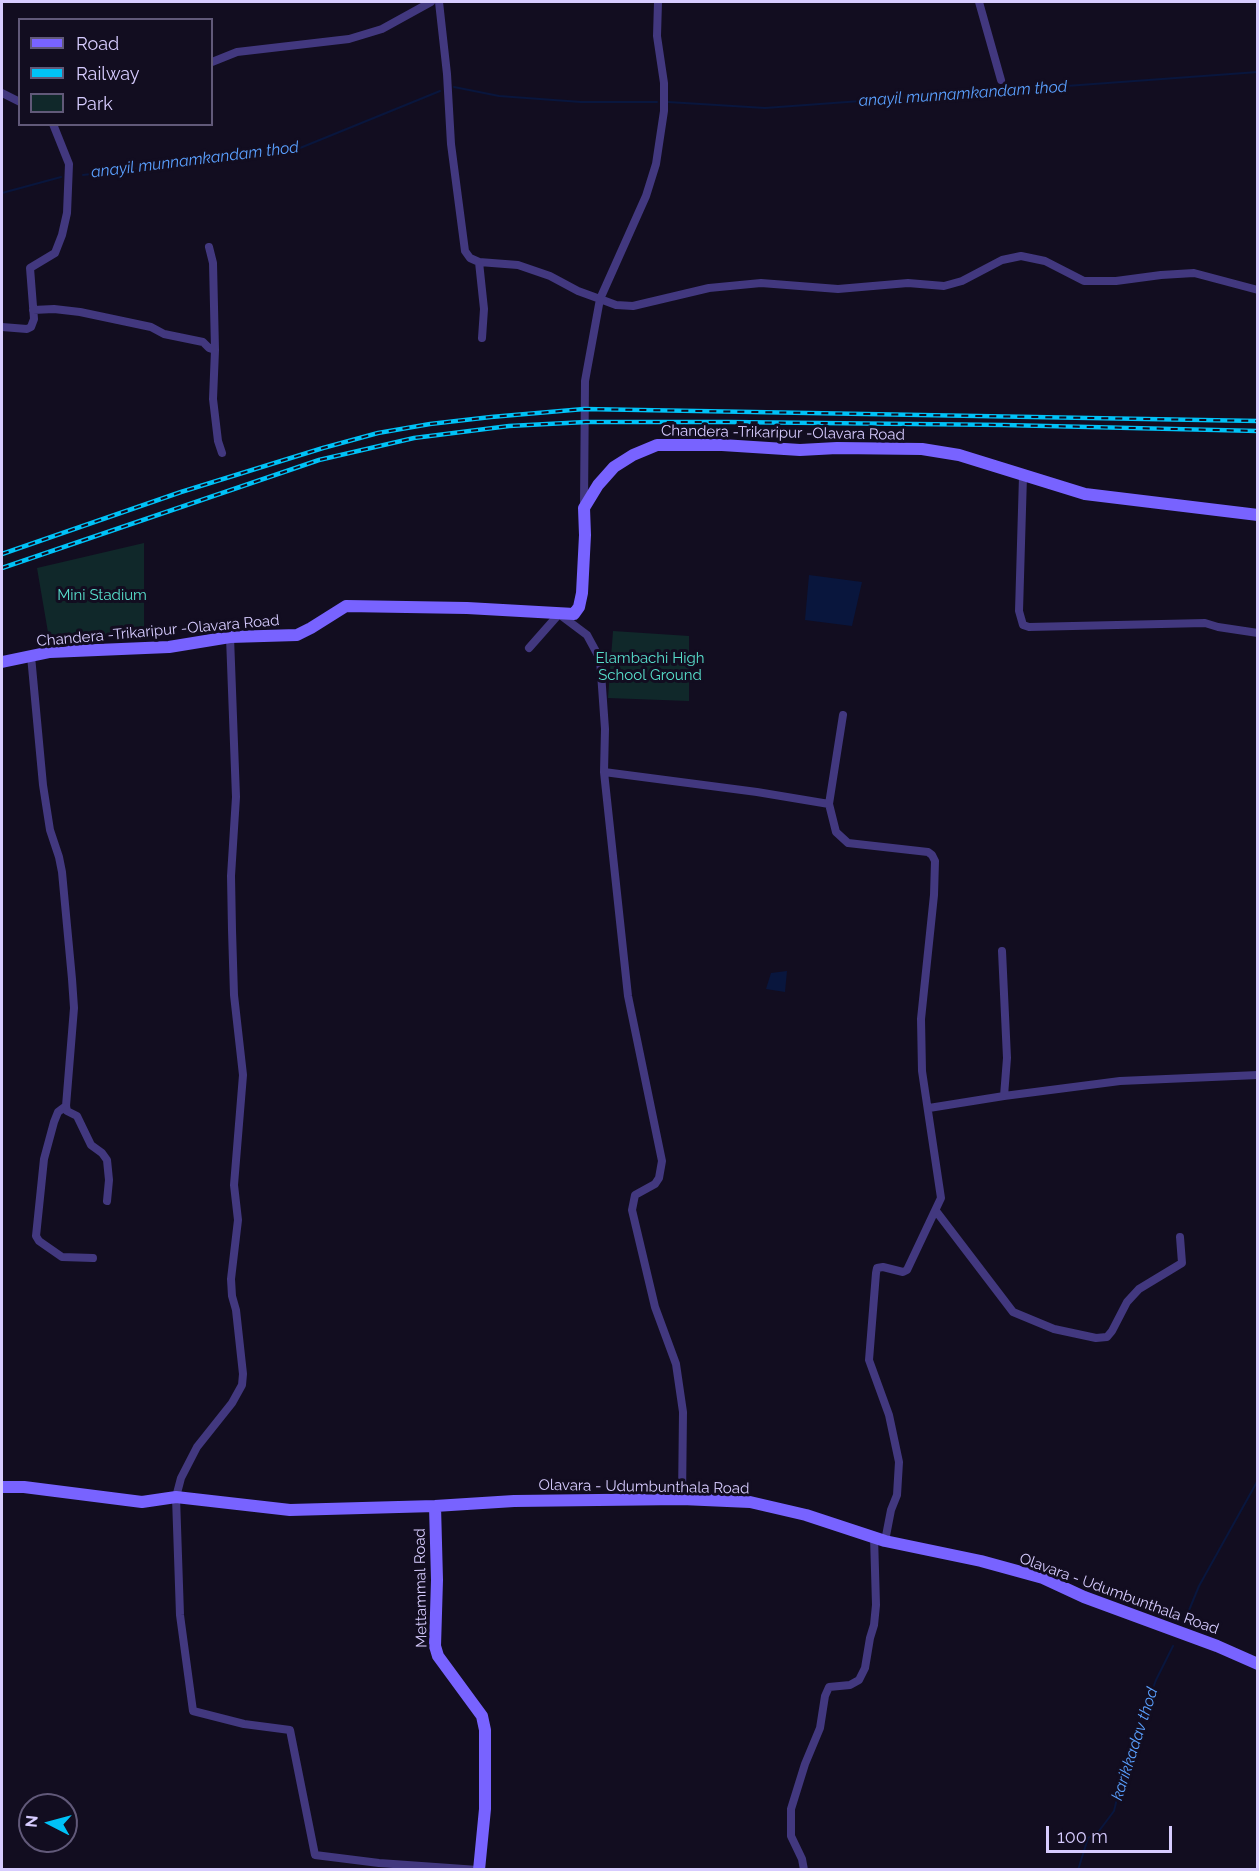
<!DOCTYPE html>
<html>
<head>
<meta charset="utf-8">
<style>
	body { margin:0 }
	#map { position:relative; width:1259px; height:1871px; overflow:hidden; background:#120d20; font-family:Raleway,sans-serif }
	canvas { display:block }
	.frame { position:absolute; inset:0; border:3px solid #d7ccff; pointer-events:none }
	.legend { position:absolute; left:18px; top:18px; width:195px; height:108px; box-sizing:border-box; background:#120d20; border:2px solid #615979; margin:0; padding:8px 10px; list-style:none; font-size:18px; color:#d7ccff }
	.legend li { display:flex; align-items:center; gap:12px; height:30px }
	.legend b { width:30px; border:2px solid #615979 }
	.north { position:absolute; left:18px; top:1793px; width:60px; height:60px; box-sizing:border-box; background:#120d20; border:2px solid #615979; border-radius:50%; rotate:276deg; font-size:16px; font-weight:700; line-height:24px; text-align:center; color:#d7ccff }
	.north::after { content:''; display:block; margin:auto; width:21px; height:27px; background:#00c2f7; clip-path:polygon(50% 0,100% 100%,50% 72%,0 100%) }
	.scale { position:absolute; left:1046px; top:1826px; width:126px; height:27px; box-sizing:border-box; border:3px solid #d7ccff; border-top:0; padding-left:8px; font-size:18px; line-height:21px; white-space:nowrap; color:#d7ccff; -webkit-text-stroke:4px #120d20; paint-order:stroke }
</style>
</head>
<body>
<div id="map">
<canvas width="1259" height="1871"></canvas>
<div class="frame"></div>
<ul class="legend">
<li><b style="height:8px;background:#7863ff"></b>Road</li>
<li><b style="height:8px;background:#00c2f7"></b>Railway</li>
<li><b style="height:16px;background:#10282a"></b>Park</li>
</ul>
<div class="north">N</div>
<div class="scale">100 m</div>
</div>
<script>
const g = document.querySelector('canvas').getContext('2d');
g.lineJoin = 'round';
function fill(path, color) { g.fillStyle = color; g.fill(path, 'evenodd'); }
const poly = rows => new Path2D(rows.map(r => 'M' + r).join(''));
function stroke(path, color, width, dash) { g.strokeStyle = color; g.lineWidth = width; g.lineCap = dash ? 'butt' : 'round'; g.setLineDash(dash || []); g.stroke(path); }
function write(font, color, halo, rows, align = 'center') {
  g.font = font + ' Raleway,sans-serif'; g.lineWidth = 6; g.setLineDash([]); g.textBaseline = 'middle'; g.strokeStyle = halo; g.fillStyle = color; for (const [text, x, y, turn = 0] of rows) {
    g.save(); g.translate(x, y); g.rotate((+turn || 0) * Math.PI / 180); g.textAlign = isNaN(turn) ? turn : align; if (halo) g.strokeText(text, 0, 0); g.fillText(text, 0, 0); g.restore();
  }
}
fill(poly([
	[144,543,144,631,50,644,37,568],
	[613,631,689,636,689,701,608,698]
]), '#10282a');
fill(poly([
	[809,575,862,582,852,626,805,620],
	[787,971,785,992,766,989,771,973]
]), '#09163d');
stroke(poly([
	[454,87,499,96,581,102,657,102],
	[668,102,765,108,1258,72],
	[83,175,300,148,440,91],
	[2,193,61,177],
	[1185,1620,1199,1586,1258,1480],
	[1078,1870,1088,1838,1099,1831,1114,1811,1125,1765,1156,1680,1173,1646]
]), '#09163d', 2);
stroke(poly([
	[439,2,447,74,451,144,465,251,470,258,479,262,518,265,550,276,578,291,600,299,585,381,584,505],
	[658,2,657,36,664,83,664,111,656,164,646,196,600,299,616,305,633,306,709,288,761,283,838,289,908,283,944,286,962,281,1002,260,1021,256,1045,261,1084,281,1116,281,1161,275,1194,273,1258,290],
	[979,2,1001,80],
	[212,62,237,52,349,39,382,29,431,2],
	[2,93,20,102],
	[209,247,213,263,215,350],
	[479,262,484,309,482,338],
	[33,310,54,309,80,312,151,327,164,334,203,342,209,348,215,350,213,399,218,441,222,453],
	[2,327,27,329,31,327,34,319,30,268,55,253,62,235,67,213,69,164,53,124],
	[1023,476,1019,611,1023,625,1029,627,1205,623,1218,627,1258,633],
	[230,637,236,797,231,876,232,930,234,995,243,1075,234,1185,238,1220,231,1279,232,1296,236,1310,243,1374,242,1385,232,1403,197,1447,181,1478,176,1497,180,1615,193,1711,244,1724,290,1730,315,1855,379,1863,478,1870],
	[529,648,559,614,587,635,600,659,605,729,604,772,628,996,662,1161,659,1178,655,1184,635,1195,632,1210,655,1307,676,1364,683,1412,682,1499],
	[31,656,43,785,50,830,59,857,62,872,72,979,74,1008,66,1106,67,1111,77,1116,91,1145,102,1153,107,1160,109,1180,107,1201],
	[843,715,829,804,836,832,848,843,928,852,932,855,935,861,934,895,921,1019,922,1071,941,1198,907,1270,903,1272,883,1267,877,1268,876,1273,869,1360,889,1415,899,1462,897,1495,891,1510,885,1541],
	[604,772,757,792,829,804],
	[1002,951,1007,1058,1004,1096],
	[66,1106,58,1112,54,1122,44,1159,36,1236,39,1241,62,1257,93,1258],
	[929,1108,1004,1096,1120,1081,1258,1075],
	[936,1211,1013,1312,1054,1329,1096,1338,1107,1337,1112,1331,1127,1302,1139,1289,1182,1263,1180,1237],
	[804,1870,802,1859,791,1836,791,1809,805,1764,820,1728,825,1696,829,1687,850,1685,859,1680,865,1668,870,1638,874,1625,876,1605,874,1536]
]), '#42387f', 8);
stroke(poly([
	[2,662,50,652,169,647,230,637,297,635,311,628,346,606,467,608,574,614,579,607,582,593,585,535,584,508,598,485,614,467,633,455,657,445,722,445,800,450,837,448,922,449,959,455,1085,494,1258,515],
	[2,1487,24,1487,142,1502,176,1497,290,1510,435,1506,514,1501,682,1499,750,1502,806,1515,885,1541,981,1561,1043,1578,1084,1597,1217,1646,1258,1664],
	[435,1506,437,1580,435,1646,438,1656,482,1716,485,1730,485,1809,479,1870]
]), '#7863ff', 12);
const rail = poly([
	[2,554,181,492,323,448,378,433,430,424,491,417,584,409,1258,421],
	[2,568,319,460,414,438,509,426,586,422,728,422,1004,425,1258,431]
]);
stroke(rail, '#00c2f7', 4.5);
stroke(rail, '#120d20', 2, [7]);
write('15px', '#d7ccff', '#120d20', [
	["Chandera -Trikaripur -Olavara Road",783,433,1],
	["Chandera -Trikaripur -Olavara Road",158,631,-5],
	["Olavara - Udumbunthala Road",644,1487,1],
	["Mettammal Road",421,1588,-91],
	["Olavara - Udumbunthala Road",1119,1594,20]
]);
write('15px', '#58dfcc', '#120d20', [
	["Mini Stadium",102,595],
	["Elambachi High",650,658],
	["School Ground",650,675]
]);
write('italic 16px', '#5aa0ff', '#120d20', [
	["anayil munnamkandam thod",963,94,-4],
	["anayil munnamkandam thod",195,160,-7],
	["karikkadav thod",1135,1744,-72]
]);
</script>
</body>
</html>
